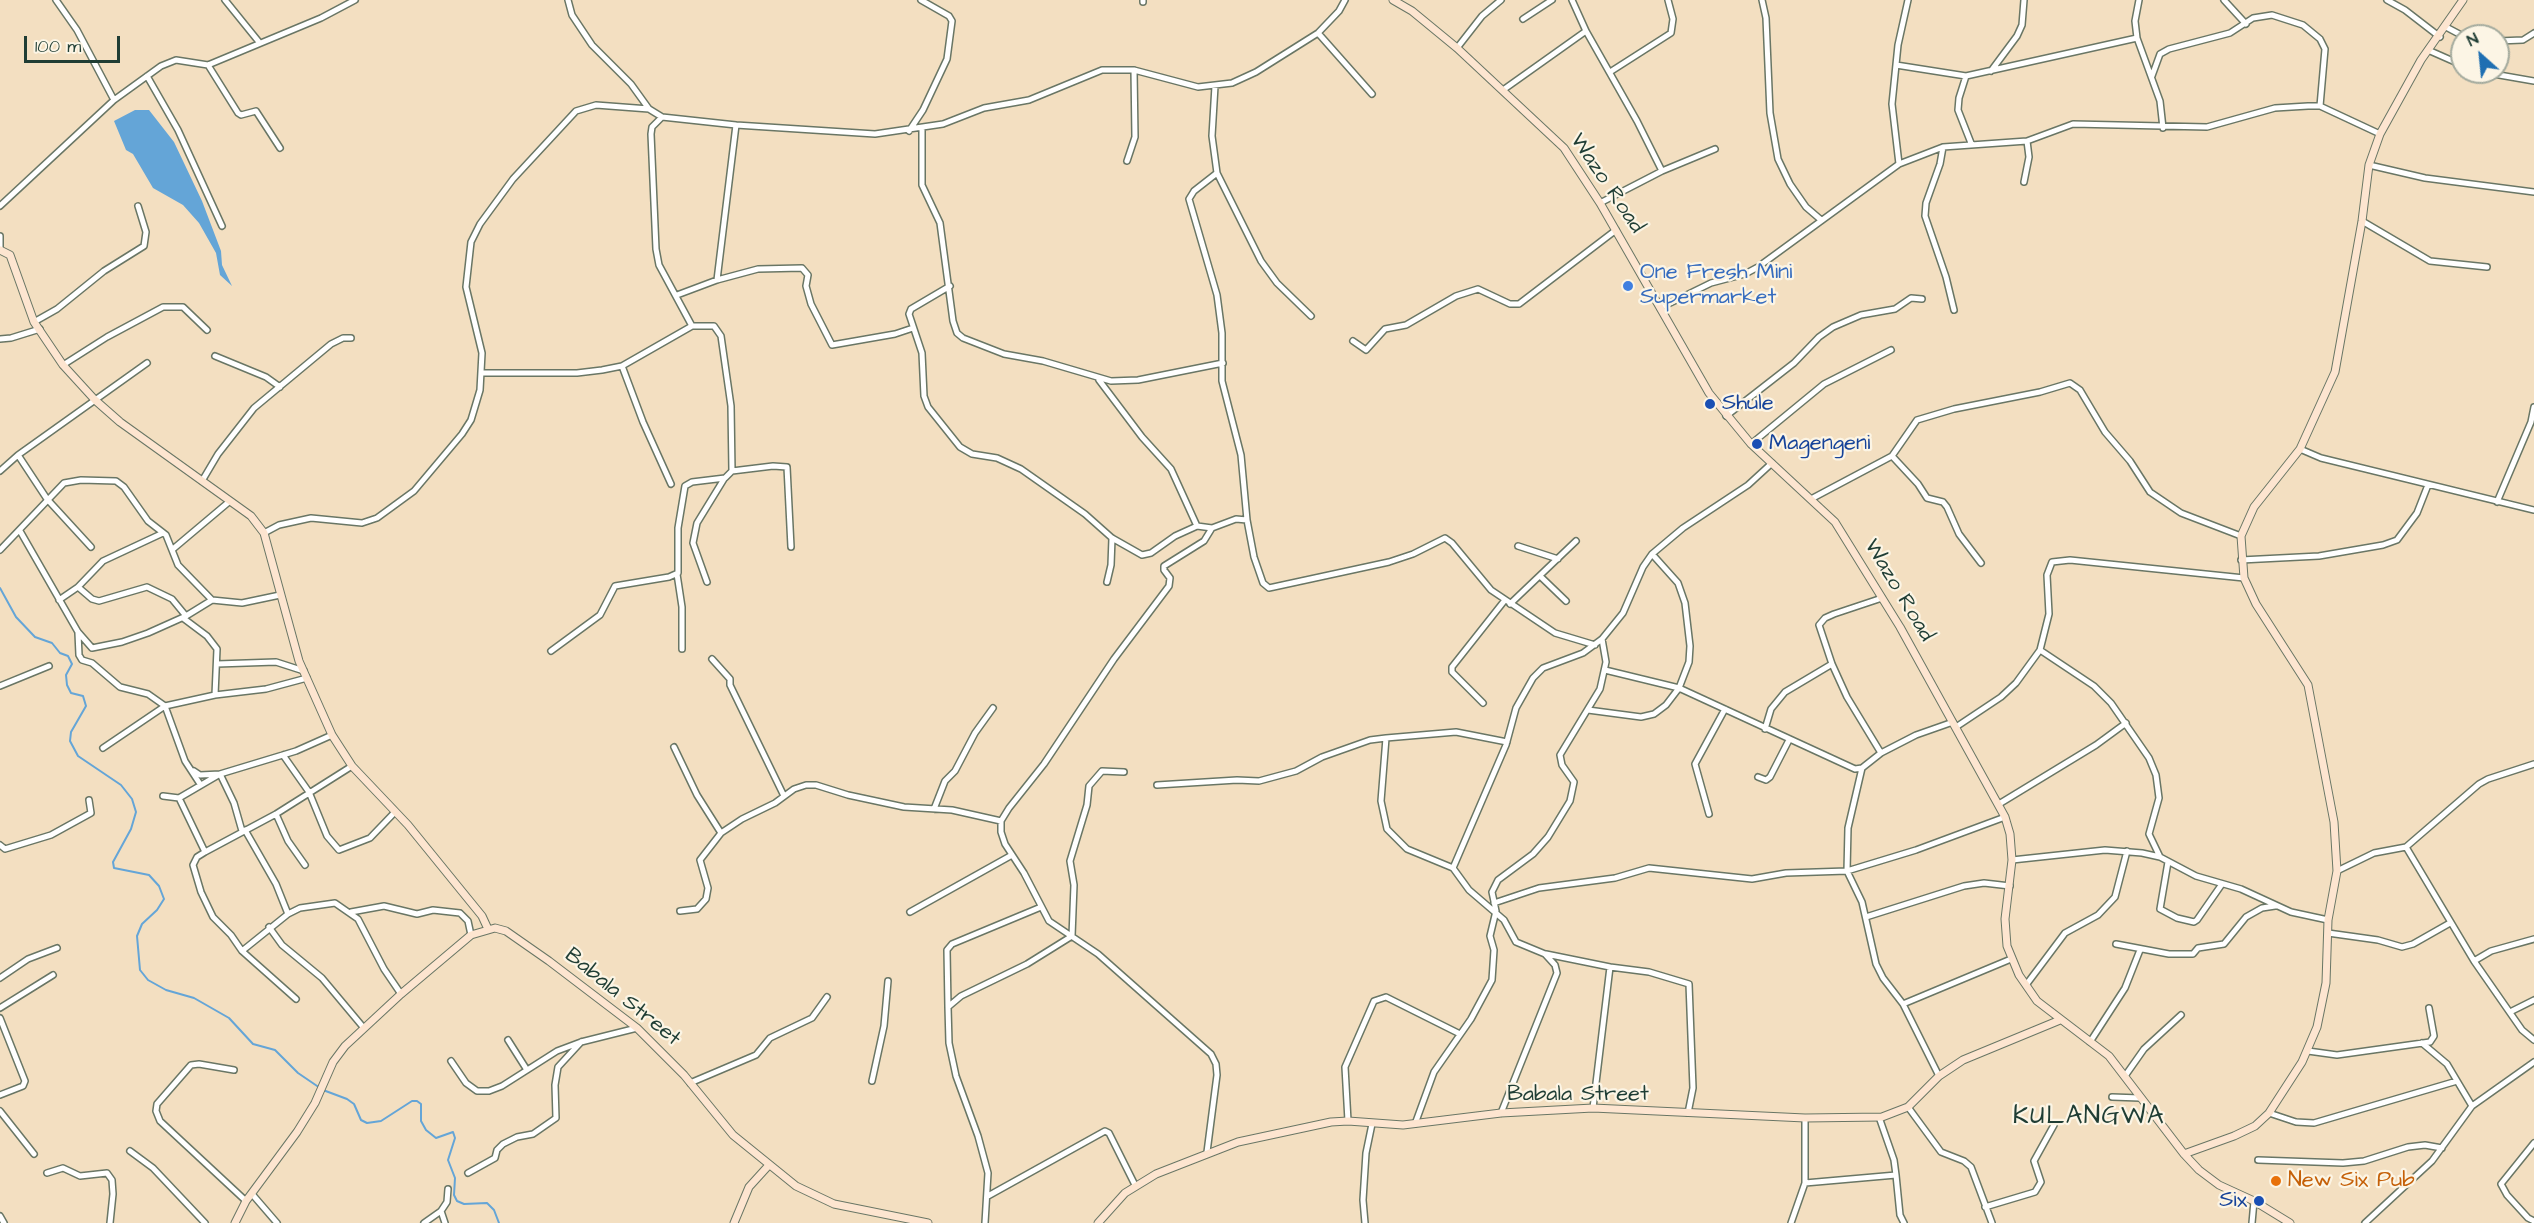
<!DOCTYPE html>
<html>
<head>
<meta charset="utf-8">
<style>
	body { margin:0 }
	#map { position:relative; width:2534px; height:1223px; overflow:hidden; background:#f3dfc1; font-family:"Architects Daughter",sans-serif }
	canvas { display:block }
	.north { position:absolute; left:2450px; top:24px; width:60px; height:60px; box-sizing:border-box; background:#fcf5e5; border:2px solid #a4ab9e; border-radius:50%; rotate:333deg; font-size:16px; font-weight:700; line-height:24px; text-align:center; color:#1f3d34 }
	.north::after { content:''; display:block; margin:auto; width:21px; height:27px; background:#1f6fb2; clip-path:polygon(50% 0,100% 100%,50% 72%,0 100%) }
	.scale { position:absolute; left:24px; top:36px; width:96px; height:27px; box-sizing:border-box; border:3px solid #1f3d34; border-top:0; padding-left:8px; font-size:18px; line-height:21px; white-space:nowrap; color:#1f3d34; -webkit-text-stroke:4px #fcf5e5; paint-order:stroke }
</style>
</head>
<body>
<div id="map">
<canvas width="2534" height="1223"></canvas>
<div class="north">N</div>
<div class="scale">100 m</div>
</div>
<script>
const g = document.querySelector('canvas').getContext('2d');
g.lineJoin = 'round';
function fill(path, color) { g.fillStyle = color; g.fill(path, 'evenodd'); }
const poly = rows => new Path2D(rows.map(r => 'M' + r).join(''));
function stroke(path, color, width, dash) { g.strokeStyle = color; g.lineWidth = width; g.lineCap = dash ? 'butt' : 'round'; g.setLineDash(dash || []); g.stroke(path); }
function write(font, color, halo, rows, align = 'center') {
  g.font = font + ' "Architects Daughter",sans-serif'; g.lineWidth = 4.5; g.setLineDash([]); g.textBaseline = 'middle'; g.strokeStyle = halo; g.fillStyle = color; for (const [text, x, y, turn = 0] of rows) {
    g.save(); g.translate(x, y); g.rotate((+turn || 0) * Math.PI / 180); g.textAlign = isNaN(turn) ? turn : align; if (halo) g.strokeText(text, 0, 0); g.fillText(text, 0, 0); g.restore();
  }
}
fill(poly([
	[135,110,149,110,174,142,202,201,221,251,222,265,232,286,220,275,216,253,199,223,183,205,153,188,133,154,126,150,114,121]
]), '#64a5d7');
stroke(poly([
	[0,588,16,617,35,637,52,643,60,653,68,656,72,664,66,675,67,685,71,693,83,696,86,706,71,732,70,741,78,756,121,785,132,799,136,812,131,829,113,862,114,868,149,875,159,886,164,899,157,910,142,924,137,936,140,970,148,980,166,990,194,998,229,1018,253,1044,275,1050,298,1073,323,1090,347,1099,354,1104,361,1120,367,1123,381,1121,412,1101,417,1101,421,1104,421,1121,426,1130,436,1138,453,1132,455,1138,448,1160,455,1178,454,1195,457,1201,464,1204,487,1203,494,1210,499,1223]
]), '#64a5d7', 2);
const street = poly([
	[56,0,77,30,114,100],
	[225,0,259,42],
	[568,0,572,15,592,45,631,84,649,109,662,117,736,125,875,134,943,124,984,108,1029,100,1102,70,1134,70,1198,87,1232,83,1256,72,1318,33,1339,11,1345,0],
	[1143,0,1143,2],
	[1762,0,1766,18,1770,113,1778,159,1790,184,1806,207,1820,219],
	[2139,0,2135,21,2137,38,2160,101,2163,128],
	[2224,0,2246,24],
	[2387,0,2405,10,2440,37],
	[1523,19,1552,0],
	[2446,27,2463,36],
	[1586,31,1637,121,1662,171],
	[1318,33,1372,94],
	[2498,41,2523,40,2534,33],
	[1457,48,1482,16,1501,0],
	[2428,50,2462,65],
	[208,65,238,113,241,115,256,111,280,148],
	[1896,65,1966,76,2137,38],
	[1991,71,2017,36,2022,25,2024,0],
	[1610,72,1671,33,1673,19,1668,0],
	[2482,72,2534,81],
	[147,76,178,130,222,226],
	[1966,76,1959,98,1958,110,1971,143],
	[2152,76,2160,54,2169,49,2230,33,2253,18,2272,15,2303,25,2320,39,2325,49,2320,106],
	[1215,86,1212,136,1217,173,1261,261,1277,283,1311,316],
	[1503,90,1586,31,1572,0],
	[662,117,652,127,651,134,656,249,659,265,692,326],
	[922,129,922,185,940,223,953,321,957,333,963,338,1004,354,1043,361,1111,381,1138,380,1223,363],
	[909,131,923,110,947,59,952,21,949,16,921,0],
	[1943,147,1940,164,1926,203,1925,216,1946,277,1954,310],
	[1127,161,1135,137,1134,70],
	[1899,164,1892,104,1898,45,1908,0],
	[2369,165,2425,178,2534,192],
	[1217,173,1194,191,1189,199,1217,295,1222,333,1222,381,1241,455,1247,520],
	[2024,182,2029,157,2027,141],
	[1600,203,1662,171,1715,149],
	[0,206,114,100,161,66,176,60,208,65,321,18,355,0],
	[2362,221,2430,261,2487,267],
	[0,236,0,248],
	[717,280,736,125],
	[950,286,911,309,909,314,922,353,924,396,928,407,960,447,972,454,997,458,1021,469,1085,514,1112,538,1142,555,1151,553,1175,536,1197,526],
	[677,295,717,280,758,269,802,268,808,275,806,286,811,304,832,345,895,334,913,328],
	[1660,308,1711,283,1745,274,1758,267,1899,164,1943,147,2027,141,2073,124,2207,127,2275,108,2308,106,2320,106,2380,134],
	[34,322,57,309,104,271,144,246,146,232,138,206],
	[0,339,11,338,40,329],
	[1353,341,1366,350,1385,329,1406,325,1456,296,1478,289,1510,304,1519,304,1616,230],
	[215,356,266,377,280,387],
	[63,365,107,337,163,307,183,307,207,330],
	[622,366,643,422,671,484],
	[483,373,577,373,602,370,622,366,692,326,714,326,721,336,731,406,732,471,725,478,692,482,685,486,678,528,678,573,669,577,615,586,600,615,551,651],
	[1099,380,1142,437,1171,469,1197,526,1212,528],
	[1726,416,1794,363,1819,337,1833,327,1861,315,1895,309,1911,298,1922,299],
	[1751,444,1824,384,1891,350],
	[2300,449,2321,458,2534,510],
	[18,455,47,499,91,547],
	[1892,456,1918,484,1927,498,1943,502,1947,507,1959,534,1981,563],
	[0,471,18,455,147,363],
	[732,471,773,466,787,467,791,547],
	[202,481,218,454,254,408,331,344,343,338,351,338],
	[1811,499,1892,456,1917,420,1954,409,2040,392,2070,383,2080,390,2105,432,2130,461,2150,492,2181,513,2241,536],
	[2497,502,2531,422,2534,407],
	[20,531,78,632,92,648,122,642,148,633,186,616,212,600,242,603,280,595],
	[264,533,279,525,311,518,362,523,377,518,414,491,462,434,471,420,480,390,482,353,466,287,471,242,480,224,513,179,576,111,596,105,649,109],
	[1518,546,1558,559],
	[173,549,230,501],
	[0,550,64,483,81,480,116,481,124,487,148,521,166,535,178,565,212,600],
	[2241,560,2319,556,2383,545,2397,540,2417,513,2428,485],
	[677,574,682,607,682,649],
	[1540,576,1566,601],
	[707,582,693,543,697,523,724,479],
	[1107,582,1111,565,1112,538],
	[78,587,92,599,99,601,147,587,172,599,186,616],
	[59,600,78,587,103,561,163,533],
	[1510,604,1576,541],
	[183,618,207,636,217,649,215,695],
	[78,633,79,655,82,660,92,663,120,687,148,694,165,706,185,761,200,784],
	[2040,650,2094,686,2111,703,2149,758,2156,775,2159,798,2149,834,2160,857],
	[712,659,730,679,730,685,784,796],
	[217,664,276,662,304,671],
	[1605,670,1679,688,1855,769,1862,768,1881,753,1916,735,1953,722],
	[0,686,49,666],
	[1483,703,1452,672,1452,667,1505,600],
	[1588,710,1641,717,1654,714,1666,705,1679,688,1689,662,1690,646,1685,603,1678,583,1652,554],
	[1956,727,2001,697,2016,683,2040,650,2049,614,2047,575,2052,562,2070,560,2244,578],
	[1765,729,1771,709,1785,692,1832,664],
	[1386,738,1381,801,1387,829,1407,849,1453,868,1469,890,1504,920,1516,942,1545,954,1555,965,1557,973,1501,1113],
	[674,747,697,795,721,833],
	[103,748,165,706,215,695,266,689,307,678],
	[1881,753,1847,697,1832,664,1819,625,1825,618,1834,614,1882,598],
	[283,755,309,792,327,836,339,850,370,838,394,813],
	[1862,768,1848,828,1847,871,1862,902,1876,964,1883,978,1903,1004,1939,1076],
	[194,771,200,775,220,774,234,803,242,831],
	[1758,777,1766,780,1770,777,1789,740],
	[1157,785,1237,780,1259,781,1296,771,1322,757,1370,740,1386,738,1456,732,1507,742],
	[163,796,179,798,220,774,296,751,332,735],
	[179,798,205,852],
	[1999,804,2096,745,2126,723],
	[934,809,945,781,955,771,975,733,993,708],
	[276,814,288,841,305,865],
	[1709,814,1695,764,1725,709],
	[245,830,276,884,288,914],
	[0,845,5,849,51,835,91,813,89,800],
	[2406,847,2474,961,2522,1030,2534,1040],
	[2012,860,2105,850,2142,853,2160,857,2196,876,2241,889,2291,912,2328,920],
	[2168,862,2160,909,2177,918,2194,922,2197,920,2222,884],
	[1453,868,1506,745,1516,708,1533,678,1543,668,1583,653,1602,639,1623,613,1643,567,1652,554,1683,528,1748,485,1772,463],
	[2337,871,2374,853,2406,847,2479,784,2488,779,2534,764],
	[1494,903,1539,888,1615,878,1649,868,1752,879,1786,873,1847,871,1916,850,2005,817],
	[680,911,697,909,706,899,708,888,700,860,721,833,742,819,775,803,794,789,806,785,816,785,848,795,904,807,952,810,1001,821],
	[351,912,384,906,417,914,433,910,460,913,468,921,471,935],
	[910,912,1012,855],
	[1866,917,1964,886,1984,883,2010,886],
	[269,927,282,945,322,978,363,1027],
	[2328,933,2378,940,2402,947,2413,944,2450,923],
	[2116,944,2169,954,2193,954,2198,948,2224,944,2246,917,2262,908,2275,906],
	[242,951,288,914,300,908,335,903,358,919,384,969,401,994],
	[1546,954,1610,967,1593,1108],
	[2474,961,2491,951,2534,939],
	[1610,967,1649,972,1689,984,1693,1088,1688,1113],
	[0,978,28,959,57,948],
	[2026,985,2065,933,2098,915,2115,897,2127,851],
	[296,999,242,951,231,935,213,917,201,892,193,865,197,857,205,852,276,814,352,766],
	[1903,1004,2011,959],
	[948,1007,947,950,952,944,1041,907],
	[0,1008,53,975],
	[2510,1012,2534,1000],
	[0,1018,25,1081,23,1086,0,1095],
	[508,1040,527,1070],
	[2090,1042,2125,988,2140,950],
	[2422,1043,2447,1064,2472,1106],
	[2308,1051,2337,1055,2430,1042,2434,1036,2429,1008],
	[451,1061,466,1083,477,1091,489,1091,502,1086,557,1051,581,1042,637,1028],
	[234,1070,199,1064,191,1065,157,1104,156,1111,160,1121,246,1201],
	[2125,1076,2144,1049,2181,1015],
	[872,1081,884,1026,888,981],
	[690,1083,756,1055,770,1038,812,1018,827,997],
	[2112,1097,2140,1098],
	[1908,1107,1941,1152,1964,1161,1971,1167,1992,1223],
	[0,1111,34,1154],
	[2269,1113,2296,1122,2314,1123,2457,1081],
	[1879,1117,1894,1160,1896,1175],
	[1348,1121,1345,1067,1374,1001,1386,997,1460,1034],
	[1415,1124,1434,1072,1471,1019,1492,980,1494,950,1490,936,1496,911,1492,892,1498,880,1533,854,1548,837,1570,801,1574,782,1562,765,1560,755,1600,689,1606,662,1602,639],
	[2534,1143,2501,1184,2507,1195,2528,1218,2534,1221],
	[130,1151,153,1168,205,1223],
	[1207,1152,1217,1075,1216,1064,1211,1054,1098,954,1049,921,1024,873,1005,844,1001,832,1001,821,1009,808,1044,764,1114,659,1169,586,1170,578,1164,570,1164,566,1204,541,1212,528,1236,519,1247,520,1254,557,1263,583,1269,588,1389,562,1413,554,1445,538,1452,543,1491,590,1555,633,1595,645],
	[2258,1160,2343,1163,2364,1161,2408,1147,2425,1145,2442,1148],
	[47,1173,63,1168,80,1176,107,1173,112,1180,113,1194,110,1223],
	[468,1173,495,1158,497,1150,503,1144,517,1137,533,1134,556,1118,555,1085,558,1067,581,1042],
	[1805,1183,1896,1175,1900,1215,1904,1223],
	[252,1194,277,1223],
	[988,1196,1105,1131,1109,1133,1135,1185],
	[1985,1207,2035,1192,2041,1182,2034,1161,2054,1125],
	[441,1211,445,1223],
	[0,1216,4,1223],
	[424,1223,441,1211,447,1202,448,1189],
	[985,1223,988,1173,978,1136,956,1076,949,1043,948,1007,961,996,1027,964,1072,936,1074,885,1070,861,1087,805,1089,786,1102,771,1124,772],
	[1365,1223,1363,1200,1366,1153,1372,1124],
	[1791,1223,1805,1183,1805,1118],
	[2252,1223,2254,1201],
	[2365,1223,2432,1161,2472,1106,2534,1062]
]);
const secondary = poly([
	[1393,0,1412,11,1457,48,1564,148,1600,203,1709,393,1751,444,1835,522,1900,627,2005,817,2010,834,2012,860,2005,919,2007,946,2019,975,2037,1001,2109,1056,2184,1154,2199,1170,2219,1185,2254,1201,2290,1223],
	[0,250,10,255,34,322,63,365,95,400,120,422,251,516,264,533,299,661,332,735,352,766,408,825,482,916,488,929],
	[2184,1154,2234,1136,2255,1126,2269,1113,2302,1062,2317,1027,2326,983,2328,920,2337,871,2334,822,2308,685,2256,604,2244,578,2241,536,2254,507,2300,449,2335,372,2362,221,2369,165,2380,134,2421,60,2463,0],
	[235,1223,246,1201,297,1132,315,1103,333,1062,345,1046,401,994,471,935,495,928,506,931,549,961,637,1028,684,1075,733,1135,796,1186,834,1204,928,1223],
	[734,1223,749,1187,769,1165],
	[1098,1223,1125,1193,1156,1174,1238,1142,1331,1122,1348,1121,1403,1125,1501,1113,1593,1108,1805,1118,1882,1117,1908,1107,1939,1076,1963,1060,2060,1020]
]);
stroke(street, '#697665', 8);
stroke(secondary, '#697665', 9);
stroke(street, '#fff', 5);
stroke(secondary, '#fde5d0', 7);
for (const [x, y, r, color] of [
	[1628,286,6,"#3f7fe0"],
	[1710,404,6,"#1a4fb4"],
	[1757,444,6,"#1a4fb4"],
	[2276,1181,6,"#e8710a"],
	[2259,1201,6,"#1a4fb4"]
]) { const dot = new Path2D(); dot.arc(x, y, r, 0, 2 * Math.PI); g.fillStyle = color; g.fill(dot); stroke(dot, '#fcf5e5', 2); }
write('22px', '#1f3d34', '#fcf5e5', [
	["Wazo Road",1606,184,56],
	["Wazo Road",1898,591,59],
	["Babala Street",622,998,39],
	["Babala Street",1578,1095]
]);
write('22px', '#366cbe', '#fcf5e5', [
	["One Fresh Mini",1640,273],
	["Supermarket",1640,298]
], 'left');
write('22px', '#164399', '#fcf5e5', [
	["Shule",1722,404],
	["Magengeni",1769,444],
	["Six",2247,1201,"right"]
], 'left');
write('22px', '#c56008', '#fcf5e5', [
	["New Six Pub",2288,1181]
], 'left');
g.letterSpacing = '1.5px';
write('26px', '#1f3d34', '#fcf5e5', [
	["KULANGWA",2089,1118]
]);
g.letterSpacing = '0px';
</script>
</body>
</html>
